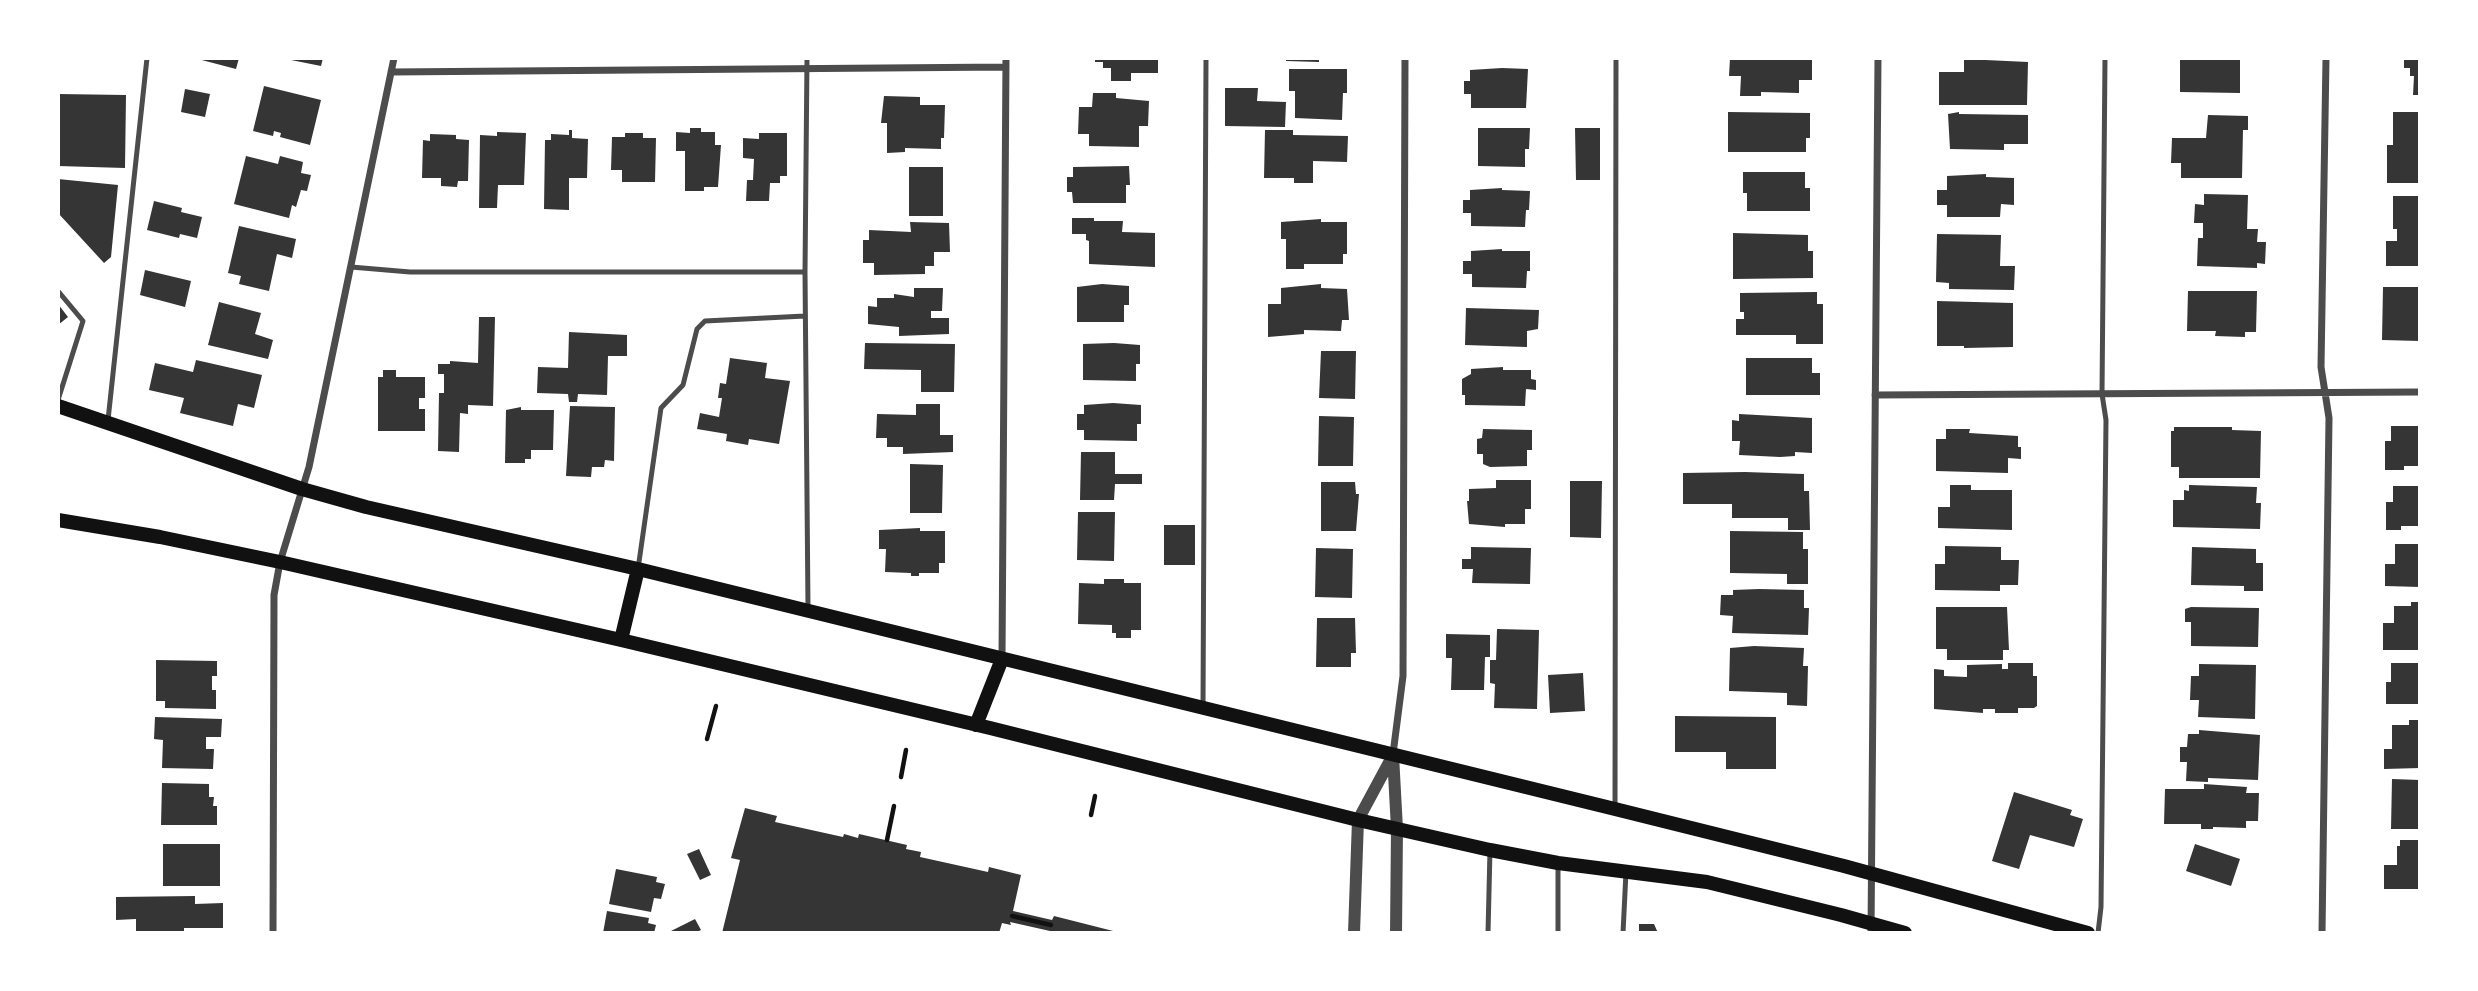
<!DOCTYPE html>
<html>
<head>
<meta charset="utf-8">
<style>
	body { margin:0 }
	#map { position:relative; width:2478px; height:991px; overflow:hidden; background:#fff; font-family:"Titillium Web",sans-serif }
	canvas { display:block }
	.frame { position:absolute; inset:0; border:60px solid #fff; pointer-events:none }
</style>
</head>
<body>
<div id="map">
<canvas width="2478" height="991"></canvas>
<div class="frame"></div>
</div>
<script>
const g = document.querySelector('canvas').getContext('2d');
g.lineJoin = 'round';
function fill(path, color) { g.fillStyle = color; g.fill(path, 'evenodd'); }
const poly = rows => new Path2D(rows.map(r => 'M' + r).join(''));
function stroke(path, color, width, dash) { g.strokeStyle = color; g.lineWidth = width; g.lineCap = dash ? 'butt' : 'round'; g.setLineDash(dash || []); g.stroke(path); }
fill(poly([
	[194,58,239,58,236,69],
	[281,58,323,58,321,66],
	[1095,58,1158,58,1158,73,1131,73,1131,81,1111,81,1111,68,1103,68,1103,62,1095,62],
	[1286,58,1319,58,1319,62,1286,61],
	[1730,58,1812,58,1812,80,1799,80,1799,93,1761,92,1761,96,1740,96,1741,76,1729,76],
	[2180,58,2240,58,2240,93,2180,92],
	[2404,58,2420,58,2420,95,2413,95,2414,76,2410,76,2410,68,2404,68],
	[1964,59,2028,62,2027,105,1939,105,1939,72,1964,72],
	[1502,68,1528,69,1526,108,1471,108,1471,94,1464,94,1464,81,1470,81,1470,70],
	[1289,69,1347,69,1347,93,1343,93,1342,120,1295,118,1295,91,1289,91],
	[264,86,321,100,310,145,280,137,281,133,274,131,273,136,253,131],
	[1225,88,1258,88,1257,101,1286,102,1285,127,1225,126],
	[185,89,210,94,205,117,181,112],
	[1093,93,1116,93,1116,98,1149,101,1148,126,1139,126,1139,147,1089,146,1089,134,1078,134,1079,107,1092,107],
	[58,94,126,95,125,168,58,166],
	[884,96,920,97,920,105,945,105,944,138,941,138,941,149,905,148,905,152,887,153,887,123,881,123],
	[1728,112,1810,113,1810,138,1806,138,1806,152,1728,152],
	[1959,112,1959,114,2028,115,2028,144,2004,144,2004,150,1950,149,1948,114],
	[2393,112,2420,112,2420,183,2387,183,2387,145,2393,145],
	[2208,115,2248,116,2248,130,2243,130,2242,178,2181,178,2181,163,2171,163,2172,138,2206,138],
	[690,128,701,128,701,132,715,132,715,145,721,145,718,187,704,187,704,191,685,191,685,151,676,151,676,132,690,133],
	[1478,128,1530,128,1529,149,1525,149,1525,167,1478,166],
	[1575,128,1600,128,1600,180,1576,180],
	[569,130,572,130,572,138,588,139,587,178,569,178,569,210,544,209,545,140,551,140,551,134,569,135],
	[1265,130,1293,130,1293,135,1348,136,1347,162,1313,161,1313,183,1294,183,1294,178,1264,178],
	[497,132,526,133,524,185,498,185,497,208,479,208,480,135,497,136],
	[625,133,643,133,643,138,656,138,655,182,622,182,622,170,611,170,612,137,625,137],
	[759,133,787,133,787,176,780,176,780,183,770,183,769,201,746,201,747,180,753,180,754,159,743,158,743,138,759,139],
	[430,134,456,135,456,139,469,140,468,181,458,181,457,187,441,186,441,178,422,178,423,140,430,141],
	[246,156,278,164,280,156,303,162,301,173,311,175,307,191,301,190,296,207,292,205,289,218,234,204],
	[1129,166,1130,185,1126,185,1126,203,1073,203,1072,192,1067,192,1067,177,1073,177,1073,167],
	[909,167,943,167,943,216,909,216],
	[1743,172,1805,172,1805,188,1810,188,1810,211,1747,211,1747,193,1743,193],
	[1986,174,1986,177,2014,178,2014,205,2001,204,2000,217,1947,217,1947,205,1937,205,1937,190,1947,190,1947,176],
	[58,179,118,185,111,257,104,263,58,213],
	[1502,188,1502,190,1530,191,1529,210,1526,210,1525,227,1471,226,1471,213,1463,213,1463,200,1470,200,1470,190],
	[2204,194,2248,195,2247,229,2258,229,2257,242,2266,242,2265,264,2257,263,2257,268,2197,266,2198,238,2203,238,2203,223,2194,223,2195,204,2204,205],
	[2393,196,2420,196,2420,266,2386,266,2386,241,2397,241,2397,229,2393,229],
	[154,201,182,208,181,212,202,217,197,238,180,234,179,238,147,230],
	[1072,218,1094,218,1094,221,1123,221,1122,232,1155,233,1155,267,1089,264,1089,241,1086,240,1086,234,1072,234],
	[1321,219,1321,222,1347,222,1347,254,1343,254,1343,264,1304,264,1304,269,1286,269,1286,239,1281,239,1281,222],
	[910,222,949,223,950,252,934,252,934,266,925,266,925,274,874,275,874,263,863,263,863,240,869,240,869,230,911,232],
	[239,226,296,239,292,258,277,254,269,291,239,284,241,276,228,273],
	[1733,233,1808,235,1808,251,1813,251,1813,278,1733,279],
	[1937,234,2001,235,2000,266,2015,266,2014,290,1949,289,1949,283,1936,282],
	[1502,249,1502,251,1530,251,1530,271,1527,271,1526,288,1472,287,1472,274,1463,274,1463,261,1471,261,1471,251],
	[145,270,191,281,185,307,140,295],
	[1102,284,1129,286,1129,305,1124,305,1124,322,1077,322,1077,287],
	[1321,284,1321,288,1347,289,1349,320,1342,320,1341,331,1304,330,1304,334,1268,337,1268,304,1281,304,1281,288],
	[2383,287,2420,287,2420,341,2382,340],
	[914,288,943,288,942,311,931,311,931,318,949,318,949,334,899,336,899,327,868,324,868,306,877,307,877,298,894,298,894,294,914,297],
	[2188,291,2257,291,2256,332,2245,332,2245,337,2215,336,2216,331,2187,331],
	[1817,292,1817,304,1823,304,1823,344,1796,344,1796,335,1736,335,1736,319,1744,319,1744,312,1740,312,1740,293],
	[1937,301,2013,303,2013,347,1964,348,1964,346,1937,346],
	[219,302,261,313,255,334,273,340,268,359,208,345],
	[58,304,68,317,58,325],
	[1466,308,1539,310,1538,329,1527,331,1527,347,1465,345],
	[479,317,495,317,493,406,468,405,468,414,460,413,459,452,438,451,439,393,444,393,444,374,438,374,438,364,450,364,450,361,478,363],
	[569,332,627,335,627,356,608,356,607,395,578,394,577,402,569,402,568,394,537,393,538,367,568,368],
	[865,343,955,344,954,392,921,392,921,370,864,369],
	[1114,343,1140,345,1140,364,1136,364,1136,381,1083,380,1083,344],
	[1321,351,1356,351,1355,399,1319,398],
	[730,358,767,363,765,378,790,381,779,444,749,439,748,445,726,441,727,434,697,429,700,413,719,417,722,398,718,398,720,383,726,384],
	[1746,358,1812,358,1812,373,1820,373,1820,395,1746,395],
	[196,360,262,375,254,408,238,404,233,426,180,413,184,398,149,390,155,363,193,372],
	[1503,367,1503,370,1531,370,1531,379,1536,380,1536,390,1526,389,1525,406,1465,405,1465,395,1462,395,1462,379,1471,374,1471,369],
	[383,370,396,370,396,377,425,377,425,398,419,398,419,409,425,409,425,431,378,431,378,377,383,377],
	[1113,403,1141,405,1141,424,1137,424,1137,441,1084,440,1084,430,1077,430,1077,414,1084,414,1084,405],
	[916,404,940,404,940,435,953,435,953,452,903,454,903,447,887,447,887,438,876,438,877,414,916,415],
	[570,406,615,407,614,461,605,460,604,467,592,467,591,477,566,476],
	[521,407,521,410,554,410,553,450,531,450,531,459,525,459,525,463,505,463,506,410],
	[1739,414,1812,418,1812,453,1795,452,1795,456,1780,457,1739,455,1740,441,1732,441,1732,420,1739,421],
	[1319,416,1354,417,1353,466,1318,466],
	[2391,426,2420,426,2420,466,2404,466,2404,470,2385,470,2385,441,2391,441],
	[2174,427,2232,427,2232,430,2261,431,2260,478,2179,478,2179,467,2171,467,2171,431,2174,431],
	[1483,429,1532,430,1532,450,1527,450,1527,466,1490,467,1483,464,1483,454,1477,454,1477,439,1482,438],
	[1946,429,1970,429,1969,433,2018,436,2018,447,2021,447,2021,459,2008,458,2008,473,1936,471,1936,439,1946,439],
	[1081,452,1115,452,1115,474,1142,474,1142,484,1115,484,1114,500,1080,500],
	[910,464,943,465,942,513,910,513],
	[1745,472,1804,474,1804,491,1809,491,1810,530,1788,530,1788,518,1732,518,1732,504,1683,504,1683,473],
	[1496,480,1531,480,1531,509,1525,509,1525,524,1505,524,1505,527,1469,524,1467,501,1469,501,1469,489,1496,488],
	[1570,481,1602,481,1601,538,1570,537],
	[1321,482,1355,482,1356,494,1359,494,1356,531,1321,531],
	[1950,485,1971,485,1971,490,2012,490,2012,530,1938,528,1938,507,1950,507],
	[2189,485,2257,487,2256,503,2261,503,2260,529,2173,527,2173,500,2184,500,2184,490,2189,491],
	[2393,486,2420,486,2420,526,2401,526,2401,530,2386,530,2386,502,2393,502],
	[1078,512,1115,512,1114,561,1077,560],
	[1164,525,1195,525,1195,565,1164,565],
	[920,528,920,531,945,531,945,563,939,563,939,573,919,573,919,576,911,576,911,573,885,572,886,549,879,549,879,530],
	[1730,531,1803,532,1803,549,1808,549,1808,584,1787,584,1787,574,1730,573],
	[2395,544,2420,544,2420,587,2385,586,2385,564,2395,564],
	[1945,546,2001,547,2001,560,2019,560,2018,585,2000,585,2000,591,1935,590,1935,564,1945,564],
	[1471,547,1531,548,1530,584,1472,583,1473,569,1462,569,1462,559,1471,559],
	[2192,547,2256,549,2256,563,2263,563,2263,591,2244,591,2244,586,2191,585],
	[1316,548,1353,549,1352,598,1315,597],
	[1104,579,1124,579,1124,583,1141,583,1141,630,1131,630,1131,638,1116,638,1116,633,1112,633,1112,625,1078,624,1079,583,1104,584],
	[1759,589,1804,590,1804,608,1809,608,1808,635,1732,633,1733,616,1720,615,1721,595,1733,595,1733,590],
	[2411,602,2420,602,2420,650,2383,650,2383,623,2394,623,2394,606,2411,606],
	[1936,607,2007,607,2009,650,2003,650,2003,660,1947,660,1947,649,1936,649],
	[2191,607,2259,608,2258,647,2191,646,2191,622,2185,622,2185,609],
	[1317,618,1355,618,1356,653,1351,653,1351,667,1316,667],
	[1497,629,1539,630,1537,709,1494,708,1495,684,1490,683,1490,660,1496,660],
	[1446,634,1490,635,1490,657,1485,657,1484,690,1451,690,1452,658,1446,658],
	[1754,646,1804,648,1803,666,1808,666,1807,706,1787,705,1787,693,1729,691,1730,648],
	[156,660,217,661,217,676,212,676,212,690,216,690,216,709,165,708,165,701,156,701],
	[2008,663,2033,663,2033,676,2037,676,2037,706,2034,708,2018,708,2018,713,1995,713,1995,709,1983,709,1983,713,1934,709,1934,669,1944,670,1944,676,1967,677,1967,665,2002,664,2002,669,2008,669],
	[2391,663,2420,663,2420,704,2386,704,2386,682,2391,682],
	[2199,664,2256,665,2255,719,2198,717,2199,700,2190,700,2191,676,2199,676],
	[1583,673,1585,711,1550,713,1548,675],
	[1675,716,1776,717,1776,769,1726,769,1726,752,1675,752],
	[155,717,222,719,221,737,206,737,206,749,214,749,213,769,162,768,163,740,154,739],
	[2409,720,2420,720,2420,768,2384,769,2384,749,2392,749,2392,725,2409,725],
	[2199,730,2260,735,2258,780,2208,778,2208,782,2186,781,2187,762,2180,762,2180,747,2187,747,2188,734,2199,734],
	[2392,779,2420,780,2420,829,2391,829],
	[162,783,209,784,209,797,214,797,213,806,217,806,217,825,161,825],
	[2204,784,2247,787,2246,793,2259,793,2258,821,2246,821,2246,828,2213,827,2213,829,2201,829,2201,824,2164,824,2165,789,2204,789],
	[2014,792,2072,810,2070,815,2083,819,2074,847,2030,835,2019,869,1992,861],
	[745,808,777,816,775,822,843,837,844,834,858,838,859,834,907,845,906,849,921,852,920,857,988,872,989,867,1021,875,1013,911,1052,920,1054,916,1121,933,1049,933,1050,931,1010,922,1011,925,1002,923,999,933,722,933,740,860,731,858],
	[2400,840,2420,840,2420,889,2384,889,2384,865,2397,865,2397,846,2400,846],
	[163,844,220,844,220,886,163,886],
	[2195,844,2240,859,2231,886,2186,871],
	[699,849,711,875,700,880,687,854],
	[616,869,657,877,656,882,665,884,661,899,654,898,651,912,609,904],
	[195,896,195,904,223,903,223,928,184,928,184,933,136,933,136,919,116,920,116,897],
	[607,911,649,918,648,923,656,925,654,933,603,933],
	[695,919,701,930,695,933,667,933],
	[1639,924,1654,924,1658,933,1639,933]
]), '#353535');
stroke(poly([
	[707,739,716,706],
	[901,777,906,750],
	[1091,815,1095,796],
	[887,840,894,806],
	[1012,916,1051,925]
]), '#111', 4.5);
stroke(poly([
	[807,58,805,272,808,608],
	[351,267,410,272,805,272],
	[58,291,83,321,58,400],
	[108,420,147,58],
	[638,569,661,408,683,385,697,329,705,321,805,316],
	[1203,706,1206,58],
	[1615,806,1616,58],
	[1558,863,1558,933],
	[1488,933,1490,850],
	[1623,933,1626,872],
	[2098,933,2101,907,2106,420,2102,394,2105,58]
]), '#4c4c4c', 5);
stroke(poly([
	[391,72,1006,67],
	[1875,395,2420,392],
	[1002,658,1006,58],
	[1393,754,1403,676,1405,58],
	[273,933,274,595,280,562,309,467,394,58],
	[1871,933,1878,58],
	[2322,933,2329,418,2321,367,2326,58]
]), '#4c4c4c', 7);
stroke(poly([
	[1393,755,1397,829,1396,933],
	[1354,933,1358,820,1393,755]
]), '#4c4c4c', 12);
stroke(poly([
	[58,406,302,489,366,507,638,569,1615,809,1844,866,2088,933],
	[58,520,160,537,280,562,621,640,990,728,1358,820,1490,850,1558,863,1707,882,1841,915,1905,933],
	[621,640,638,569],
	[976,725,1002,659]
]), '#111', 14);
</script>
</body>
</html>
